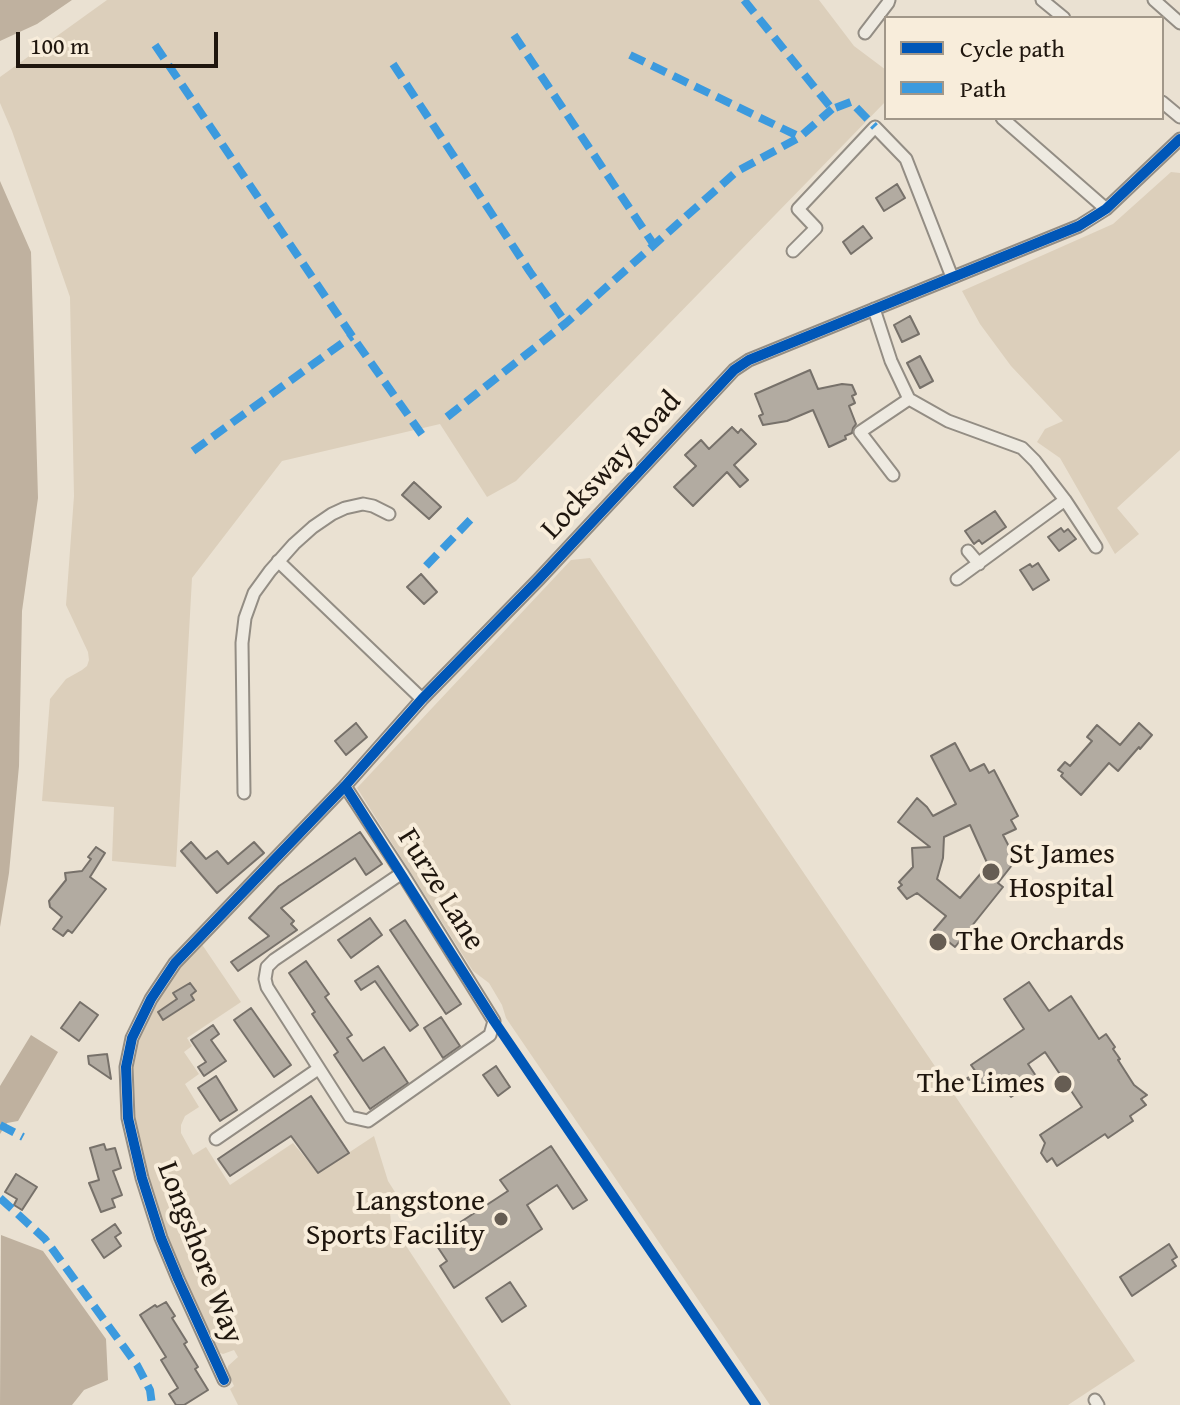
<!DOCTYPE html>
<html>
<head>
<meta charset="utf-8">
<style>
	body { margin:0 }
	#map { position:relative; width:1180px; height:1405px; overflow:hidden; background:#eae1d2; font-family:"Gentium Book Plus",serif }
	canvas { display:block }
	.legend { position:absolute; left:884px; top:16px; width:280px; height:104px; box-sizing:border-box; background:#f8eddb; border:2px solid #a19789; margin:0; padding:10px 14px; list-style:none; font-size:24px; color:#1f160e }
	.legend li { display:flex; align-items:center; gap:16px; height:40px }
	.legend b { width:40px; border:2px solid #a19789 }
	.scale { position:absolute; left:16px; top:32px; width:202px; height:36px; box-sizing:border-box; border:4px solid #1f160e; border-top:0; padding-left:10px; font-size:24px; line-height:28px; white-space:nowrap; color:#1f160e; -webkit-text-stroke:6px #f8eddb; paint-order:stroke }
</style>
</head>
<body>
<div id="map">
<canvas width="1180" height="1405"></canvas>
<ul class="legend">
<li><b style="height:10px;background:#0057b8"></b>Cycle path</li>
<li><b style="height:10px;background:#3c9ade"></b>Path</li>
</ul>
<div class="scale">100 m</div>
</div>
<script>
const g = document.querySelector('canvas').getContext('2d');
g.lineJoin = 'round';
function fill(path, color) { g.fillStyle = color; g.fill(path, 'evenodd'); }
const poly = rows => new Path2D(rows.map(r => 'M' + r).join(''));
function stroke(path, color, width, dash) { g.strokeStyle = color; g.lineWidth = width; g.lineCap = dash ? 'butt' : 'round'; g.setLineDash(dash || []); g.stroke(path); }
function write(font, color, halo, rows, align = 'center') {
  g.font = font + ' "Gentium Book Plus",serif'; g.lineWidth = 8; g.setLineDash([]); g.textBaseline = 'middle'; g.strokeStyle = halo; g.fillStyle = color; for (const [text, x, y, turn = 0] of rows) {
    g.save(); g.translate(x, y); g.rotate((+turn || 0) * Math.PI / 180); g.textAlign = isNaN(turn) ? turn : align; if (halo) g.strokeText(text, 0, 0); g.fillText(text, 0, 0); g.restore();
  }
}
fill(poly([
	[107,0,819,0,854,46,886,70,886,101,516,481,487,497,440,424,282,461,192,578,176,867,112,861,114,807,42,801,50,699,66,679,82,670,87,666,89,660,88,652,66,605,74,496,70,297,12,131,0,103,0,77],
	[1171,172,1180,173,1180,450,1117,508,1139,534,1115,554,1060,458,1037,442,1045,429,1063,421,1011,366,980,324,962,291,1113,224],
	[590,558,1135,1361,1068,1405,770,1405,506,1018,502,1005,489,983,473,971,357,788,571,560],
	[201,943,241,1002,187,1038,192,1046,184,1052,199,1074,185,1084,199,1107,185,1116,181,1125,181,1133,193,1155,206,1147,230,1185,293,1143,318,1173,374,1136,388,1181,400,1200,390,1213,391,1223,511,1405,238,1405,230,1389,234,1386,227,1371,228,1366,238,1357,234,1350,223,1354,218,1352,214,1348,162,1228,149,1184,133,1117,130,1070,138,1039,163,990,179,966]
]), '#dccfbb');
fill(poly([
	[0,0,72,0,37,24,0,41],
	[0,181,31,252,38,498,22,611,19,766,9,873,0,927],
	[31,1035,58,1052,18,1121,7,1123,0,1134,0,1086],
	[1,1235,43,1251,106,1339,108,1380,84,1390,72,1405,0,1405]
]), '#bfb19f');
const building = poly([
	[897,184,905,198,884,211,876,198,897,184],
	[863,226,872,238,851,254,843,242,863,226],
	[910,316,919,334,902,342,894,325,910,316],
	[920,356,933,381,920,388,907,363,920,356],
	[810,370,818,389,842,384,852,385,856,394,852,396,855,403,849,406,856,424,853,428,852,433,845,436,846,439,829,447,813,410,787,421,763,425,759,416,763,414,755,394,810,370],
	[732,427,738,433,741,429,756,444,734,465,748,480,740,487,727,472,693,506,674,487,696,466,685,455,701,440,709,449,732,427],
	[414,482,441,507,429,519,402,495,414,482],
	[995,511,1006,527,982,544,979,540,974,544,965,531,995,511],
	[1061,528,1064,532,1068,529,1076,539,1059,551,1048,537,1061,528],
	[1038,563,1049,580,1033,590,1020,570,1030,564,1032,567,1038,563],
	[421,574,437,592,424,604,407,587,421,574],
	[356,723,367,737,346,755,335,741,356,723],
	[1139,723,1152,735,1140,749,1139,747,1118,771,1109,763,1081,795,1061,776,1063,773,1058,770,1065,762,1070,766,1092,741,1087,737,1097,725,1120,745,1139,723],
	[955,743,970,771,984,764,989,773,994,770,1018,816,1011,820,1016,829,1003,835,1016,860,998,883,1003,887,955,947,934,930,946,916,917,893,907,899,898,888,902,885,899,882,913,867,912,848,930,847,898,822,917,798,927,807,933,816,956,804,931,756,955,743],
	[970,825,988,865,960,898,937,879,943,858,944,837,970,825],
	[360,832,382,864,366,875,355,858,281,908,294,921,291,924,297,930,238,971,231,962,269,936,249,918,279,886,360,832],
	[191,842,206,859,217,851,228,864,254,842,264,853,217,893,181,851,191,842],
	[96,847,105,853,90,877,106,889,72,933,68,930,63,936,53,929,62,917,50,907,49,901,66,880,65,873,82,871,91,859,88,857,96,847],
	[370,918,382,935,351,958,338,940,370,918],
	[405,920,461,1004,446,1014,390,930,405,920],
	[306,961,329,994,325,997,352,1035,347,1038,363,1061,384,1047,408,1083,370,1109,334,1055,338,1052,312,1014,315,1012,289,973,306,961],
	[378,966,418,1025,410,1031,375,981,361,990,355,981,378,966],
	[1029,982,1049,1011,1071,996,1099,1039,1106,1034,1115,1047,1113,1049,1120,1059,1118,1060,1134,1085,1147,1095,1141,1099,1146,1105,1130,1116,1133,1121,1108,1138,1105,1134,1057,1166,1052,1158,1047,1162,1041,1153,1045,1143,1040,1135,1082,1107,1045,1052,1028,1064,1038,1079,1011,1097,1000,1082,988,1090,983,1083,966,1079,976,1072,971,1065,1024,1029,1004,999,1029,982],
	[190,983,196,991,191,995,194,1000,163,1020,158,1012,177,999,173,993,190,983],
	[80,1002,98,1015,79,1041,61,1028,80,1002],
	[251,1008,291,1065,274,1077,234,1020,251,1008],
	[441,1017,460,1046,443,1058,424,1028,441,1017],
	[213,1025,219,1034,211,1040,226,1061,204,1076,198,1067,206,1062,191,1040,213,1025],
	[107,1054,111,1079,89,1064,88,1056,107,1054],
	[496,1066,510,1087,498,1096,483,1075,496,1066],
	[216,1076,237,1110,220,1121,198,1088,216,1076],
	[311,1096,349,1153,318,1173,291,1136,230,1176,218,1159,311,1096],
	[104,1144,106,1150,115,1148,121,1168,113,1171,122,1195,112,1199,115,1207,101,1212,89,1183,99,1180,90,1148,104,1144],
	[551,1146,587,1200,573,1209,557,1185,527,1205,542,1229,454,1288,440,1266,447,1261,433,1240,508,1191,500,1180,551,1146],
	[16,1174,37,1187,22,1210,14,1205,17,1199,5,1192,16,1174],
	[115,1224,121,1233,115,1237,121,1246,104,1258,92,1240,115,1224],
	[1169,1244,1177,1257,1172,1260,1176,1266,1132,1296,1120,1277,1169,1244],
	[510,1282,526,1306,502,1322,486,1298,510,1282],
	[166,1302,175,1316,172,1318,187,1342,184,1344,198,1367,195,1369,208,1390,184,1405,176,1405,169,1394,178,1388,161,1360,166,1357,140,1315,155,1305,157,1307,166,1302]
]);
fill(building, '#b2aba1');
stroke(building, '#77716a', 2);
const minor = poly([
	[1042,0,1064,18],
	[1154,0,1180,23],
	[865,33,888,3,889,0],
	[1162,102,1180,117],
	[1002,118,1106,209],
	[793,251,816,228,798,209,875,127,906,159,952,277],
	[874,309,891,361,909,399,948,421,1022,448,1035,461,1065,500,1096,547],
	[893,475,860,432,909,399],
	[968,551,979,564],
	[278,561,422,699],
	[957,579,1065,500],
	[345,786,402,873,494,1021,490,1035,368,1121,350,1117,267,987,265,979,267,967,274,960,402,873],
	[244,793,242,643,245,618,254,593,270,571,294,544,313,527,332,514,345,508,363,504,373,506,389,514],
	[216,1139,318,1069],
	[224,1380,178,1279,161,1238,142,1178,128,1118,126,1067,132,1038,151,999,175,963,345,786,422,699,539,579,734,370,749,360,1079,226,1106,209,1180,139],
	[1095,1400,1098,1405]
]);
stroke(minor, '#938d84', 15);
stroke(minor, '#eeeae1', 11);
stroke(poly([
	[744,0,832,109,851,102,875,127],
	[514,35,654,245],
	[155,45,352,336,425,439],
	[630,55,800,137],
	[393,64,530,272,566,323],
	[447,417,566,323,736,172,800,137,832,109],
	[193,451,352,336],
	[426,566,475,515],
	[0,1125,23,1137],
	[0,1198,45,1239,137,1365,150,1390,152,1405]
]), '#3c9ade', 8, [16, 8]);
stroke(poly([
	[345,786,494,1021,756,1405],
	[224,1380,178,1279,161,1238,142,1178,128,1118,126,1067,132,1038,151,999,175,963,345,786,422,699,539,579,734,370,749,360,1079,226,1106,209,1180,139]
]), '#0057b8', 10);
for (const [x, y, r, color] of [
	[991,872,10,"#665d53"],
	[938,942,10,"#665d53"],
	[1063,1084,10,"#665d53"],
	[501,1219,8,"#665d53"]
]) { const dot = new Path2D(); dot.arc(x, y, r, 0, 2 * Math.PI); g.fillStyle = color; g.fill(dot); stroke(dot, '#f8eddb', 3); }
write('30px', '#1f160e', '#f8eddb', [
	["Locksway Road",612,466,-47],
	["Furze Lane",440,890,58],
	["Longshore Way",199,1253,69]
]);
write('30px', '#1f160e', '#f8eddb', [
	["St James",1009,855],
	["Hospital",1009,889],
	["The Orchards",956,942],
	["The Limes",1045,1084,"right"],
	["Langstone",485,1202,"right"],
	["Sports Facility",485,1236,"right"]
], 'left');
</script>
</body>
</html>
